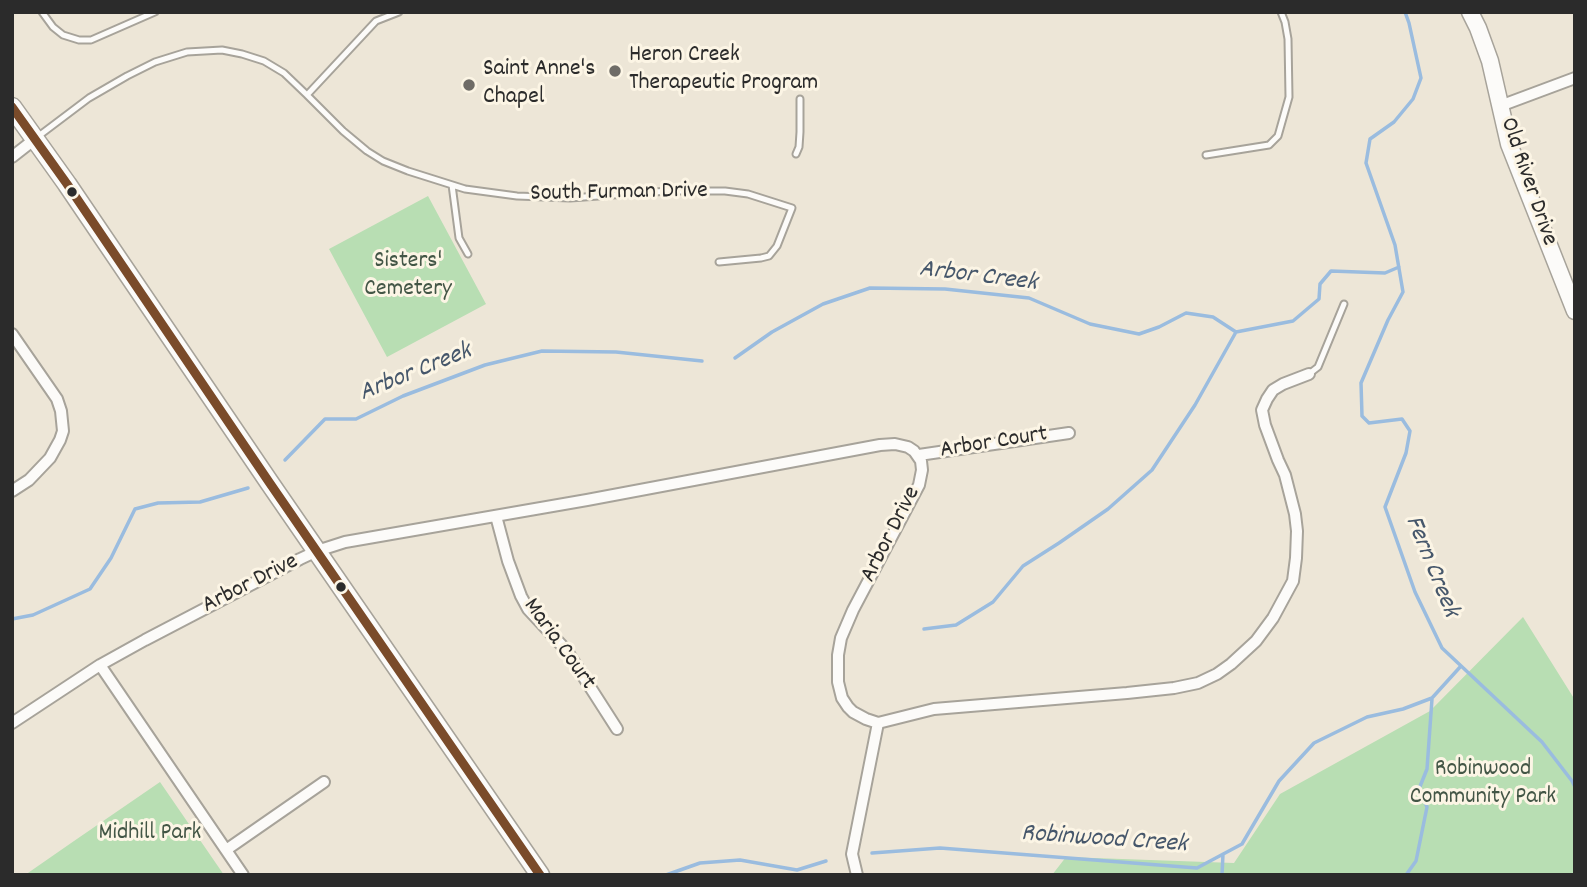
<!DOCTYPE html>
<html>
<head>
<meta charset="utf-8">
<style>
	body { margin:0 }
	#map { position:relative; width:1587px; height:887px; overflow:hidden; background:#ede6d7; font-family:Dekko,sans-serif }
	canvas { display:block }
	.frame { position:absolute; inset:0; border:14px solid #2b2b2b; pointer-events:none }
</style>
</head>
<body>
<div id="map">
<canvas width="1587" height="887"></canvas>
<div class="frame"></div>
</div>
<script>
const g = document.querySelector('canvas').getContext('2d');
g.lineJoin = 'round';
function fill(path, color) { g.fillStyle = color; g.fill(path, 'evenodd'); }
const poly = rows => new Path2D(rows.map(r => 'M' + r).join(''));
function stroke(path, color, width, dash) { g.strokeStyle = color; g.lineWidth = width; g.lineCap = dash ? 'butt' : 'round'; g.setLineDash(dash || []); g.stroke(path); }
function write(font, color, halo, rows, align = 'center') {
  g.font = font + ' Dekko,sans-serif'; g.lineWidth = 6; g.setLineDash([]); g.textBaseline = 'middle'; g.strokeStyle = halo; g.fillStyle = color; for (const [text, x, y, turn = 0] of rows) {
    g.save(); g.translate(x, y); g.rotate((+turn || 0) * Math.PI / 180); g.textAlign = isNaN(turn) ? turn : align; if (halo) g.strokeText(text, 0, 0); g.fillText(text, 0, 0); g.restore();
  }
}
fill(poly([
	[428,196,486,304,387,357,329,249],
	[1523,617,1575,700,1575,875,1052,875,1066,857,1234,863,1280,794,1430,711],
	[160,782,224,875,25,875,74,841]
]), '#b8deb3');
stroke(poly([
	[1405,12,1409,23,1421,78,1413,99,1394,122,1370,139,1366,163,1395,245,1403,292,1388,320,1361,383,1362,416,1369,423,1402,419,1410,431,1406,453,1385,507,1415,592,1442,648,1542,742,1572,781,1575,787],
	[735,358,772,332,823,304,870,288,945,289,1029,298,1090,324,1139,334,1159,327,1186,313,1213,317,1236,332,1293,321,1319,299,1320,284,1331,271,1385,273,1399,267],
	[285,460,325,419,356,419,403,396,485,365,542,351,616,352,702,361],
	[12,619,33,615,90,589,111,558,135,509,158,503,200,502,248,488],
	[924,629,956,625,993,602,1023,566,1059,543,1108,509,1152,470,1195,405,1236,332],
	[872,853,940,848,1197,868,1242,844,1279,781,1314,743,1367,717,1403,709,1432,698,1461,666],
	[666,875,700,863,740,860,797,870,826,861],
	[1222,875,1223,854],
	[1406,875,1416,861,1427,807,1419,789,1427,769,1432,699]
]), '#9abcdf', 3.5);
const lane = poly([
	[42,12,53,27,63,35,79,40,91,40,155,12],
	[307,95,343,131,367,151,383,161,408,171,465,189,517,196,570,198,669,191,725,191,748,194,792,208,777,246,769,256,761,258,719,262],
	[36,138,89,98,127,76,155,62,187,52,222,50,242,54,264,61,284,73,307,95,376,21,399,12],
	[796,154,799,147,800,132,800,99],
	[1206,155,1269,145,1278,136,1289,97,1288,39,1285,22,1281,12],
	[452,185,459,238,468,254],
	[1309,374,1318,367,1344,304]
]);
const street = poly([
	[1500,106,1575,78],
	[12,157,35,139],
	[12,334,57,399,61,411,63,431,60,440,50,458,29,480,12,491],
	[919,455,1069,433],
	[496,516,508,561,521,596,528,609,567,651,617,729],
	[100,665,243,875],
	[12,723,100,665,145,640,300,559,317,551,345,542,587,500,880,445,895,444,908,447,914,451,921,461,922,470,919,485,853,610,841,638,838,655,838,682,842,698,848,707,853,712,866,719,878,723,934,709,1127,693,1174,688,1198,683,1217,674,1231,664,1256,641,1273,618,1293,581,1296,558,1297,531,1295,514,1285,475,1278,460,1265,425,1262,410,1267,399,1273,390,1283,384,1309,374],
	[226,850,324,782],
	[857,875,852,854,878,723]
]);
const secondary = poly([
	[1470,12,1478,28,1490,61,1509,144,1575,311]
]);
const primary = poly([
	[12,107,67,184,269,482,540,875]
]);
stroke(lane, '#a7a39a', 9);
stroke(street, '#a7a39a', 14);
stroke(secondary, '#a7a39a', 19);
stroke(primary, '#a7a39a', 21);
stroke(lane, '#fcfbf9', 5);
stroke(street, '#fcfbf9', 10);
stroke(secondary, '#fcfbf9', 16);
stroke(primary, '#fcfbf9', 18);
stroke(poly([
	[12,107,67,184,269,482,540,875]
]), '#7a4b2a', 9);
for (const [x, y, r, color] of [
	[615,71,7,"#6f6c67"],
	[469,85,7,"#6f6c67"],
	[72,192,6,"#2b2b2b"],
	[341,587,6,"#2b2b2b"]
]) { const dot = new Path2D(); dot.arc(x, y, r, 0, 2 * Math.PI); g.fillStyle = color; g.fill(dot); stroke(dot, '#fcf5e5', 2.5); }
write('24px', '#2b2b2b', '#fcf5e5', [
	["Heron Creek",629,57],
	["Therapeutic Program",629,85],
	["Saint Anne's",483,71],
	["Chapel",483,99]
], 'left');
write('24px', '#2b2b2b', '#fcf5e5', [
	["Old River Drive",1527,182,71],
	["South Furman Drive",619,194,-1],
	["Arbor Court",994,444,-9],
	["Arbor Drive",892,535,-63],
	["Arbor Drive",251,585,-27],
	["Maria Court",558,645,54]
]);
write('24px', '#435646', '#fcf5e5', [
	["Sisters'",408,263],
	["Cemetery",408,291],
	["Robinwood",1483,771],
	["Community Park",1483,799],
	["Midhill Park",150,835]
]);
write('italic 26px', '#46576b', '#fcf5e5', [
	["Arbor Creek",978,278,7],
	["Arbor Creek",416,374,-22],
	["Fern Creek",1430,567,68],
	["Robinwood Creek",1104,841,4]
]);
</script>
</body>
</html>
